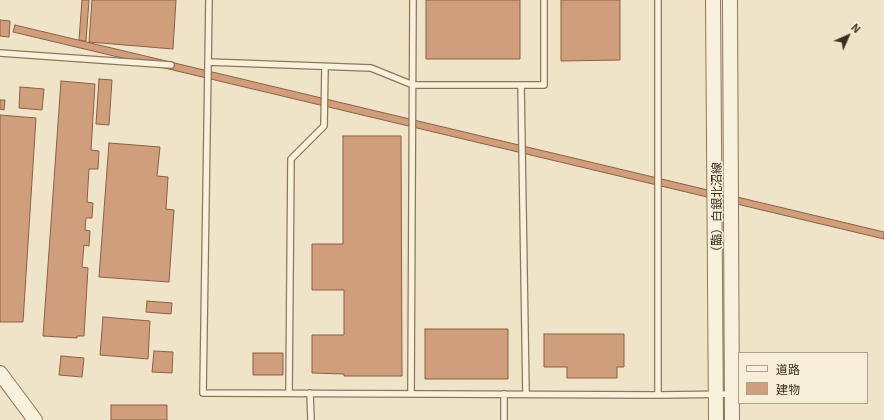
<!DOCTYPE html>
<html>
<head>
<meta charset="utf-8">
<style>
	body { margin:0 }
	#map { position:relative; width:884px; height:420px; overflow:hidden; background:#f0e4c8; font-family:Georgia,"Noto Sans JP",serif }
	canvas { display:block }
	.legend { position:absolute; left:738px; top:352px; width:130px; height:52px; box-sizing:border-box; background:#f7eed8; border:1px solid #ada18e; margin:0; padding:5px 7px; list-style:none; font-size:12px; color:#3d2e20 }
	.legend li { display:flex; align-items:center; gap:8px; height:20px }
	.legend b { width:20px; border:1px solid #ada18e }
	.north { position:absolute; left:828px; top:16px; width:40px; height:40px; -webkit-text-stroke:3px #f7eed8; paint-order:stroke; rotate:45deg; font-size:11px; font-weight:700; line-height:16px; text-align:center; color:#3d2e20 }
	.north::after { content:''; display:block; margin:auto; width:14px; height:18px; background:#3d2e20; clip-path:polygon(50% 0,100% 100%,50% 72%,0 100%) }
</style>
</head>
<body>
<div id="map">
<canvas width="884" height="420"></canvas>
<ul class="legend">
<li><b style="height:5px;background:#faf1dc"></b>道路</li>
<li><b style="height:11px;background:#cf9f7d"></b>建物</li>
</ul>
<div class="north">N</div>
</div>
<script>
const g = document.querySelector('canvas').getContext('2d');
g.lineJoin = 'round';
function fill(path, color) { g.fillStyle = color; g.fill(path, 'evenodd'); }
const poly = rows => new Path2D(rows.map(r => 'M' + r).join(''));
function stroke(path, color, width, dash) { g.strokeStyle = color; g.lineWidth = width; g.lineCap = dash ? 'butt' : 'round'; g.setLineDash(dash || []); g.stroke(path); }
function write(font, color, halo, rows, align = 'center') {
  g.font = font + ' Georgia,"Noto Sans JP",serif'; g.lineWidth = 3; g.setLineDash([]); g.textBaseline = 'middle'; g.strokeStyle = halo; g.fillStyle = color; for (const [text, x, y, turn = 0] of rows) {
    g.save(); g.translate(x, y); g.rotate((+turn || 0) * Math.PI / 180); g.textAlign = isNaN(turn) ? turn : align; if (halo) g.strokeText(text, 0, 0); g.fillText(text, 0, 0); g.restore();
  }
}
const building = poly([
	[82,0,89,0,86,41,79,40,82,0],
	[92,0,176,0,173,49,89,42,92,0],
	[426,0,520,0,520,59,426,59,426,0],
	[561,0,620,0,620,60,561,61,561,0],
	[0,20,10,21,9,37,0,36,0,20],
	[15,25,884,232,884,239,13,32,15,25],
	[99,79,112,80,109,125,96,124,99,79],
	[61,81,95,84,91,150,99,151,98,169,89,169,87,202,93,203,92,218,86,218,85,230,90,231,89,246,84,245,82,267,88,268,84,336,77,336,77,338,43,336,61,81],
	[20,87,44,89,42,110,19,108,20,87],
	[0,100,5,100,4,110,0,109,0,100],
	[0,115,36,118,23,322,0,322,0,115],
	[343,136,401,136,402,376,344,376,344,374,312,373,312,335,344,335,344,290,312,290,312,244,343,244,343,136],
	[109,143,160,147,157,176,168,177,166,209,174,210,169,282,99,277,109,143],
	[147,301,172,303,171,314,146,312,147,301],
	[103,317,150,321,148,359,100,355,103,317],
	[425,329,508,329,508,379,425,379,425,329],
	[544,334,624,334,624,367,617,367,617,378,567,378,567,367,544,367,544,334],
	[154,351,173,352,172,373,152,372,154,351],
	[253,353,283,353,283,375,253,375,253,353],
	[61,356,84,358,82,377,59,375,61,356],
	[111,405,167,405,167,420,111,420,111,405]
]);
fill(building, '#cf9f7d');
stroke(building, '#8d5f41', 1);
const service = poly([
	[209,0,203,393,658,395,658,0],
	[0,53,171,65],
	[208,62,371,68,413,85,544,85,544,0],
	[521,85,526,394],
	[289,393,291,159,324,126,325,67],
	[310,393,311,420],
	[411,394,413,0],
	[658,395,739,394],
	[504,420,504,394]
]);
const tertiary = poly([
	[713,0,716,420],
	[730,0,732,420],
	[0,373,35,420]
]);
stroke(service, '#8d765c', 8);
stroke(tertiary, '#8d765c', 16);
stroke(service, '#faf1dc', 5.5);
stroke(tertiary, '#faf1dc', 14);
write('12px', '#3d2e20', '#f7eed8', [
	["（臨）白銀北沼線",716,210,-90]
]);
</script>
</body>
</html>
